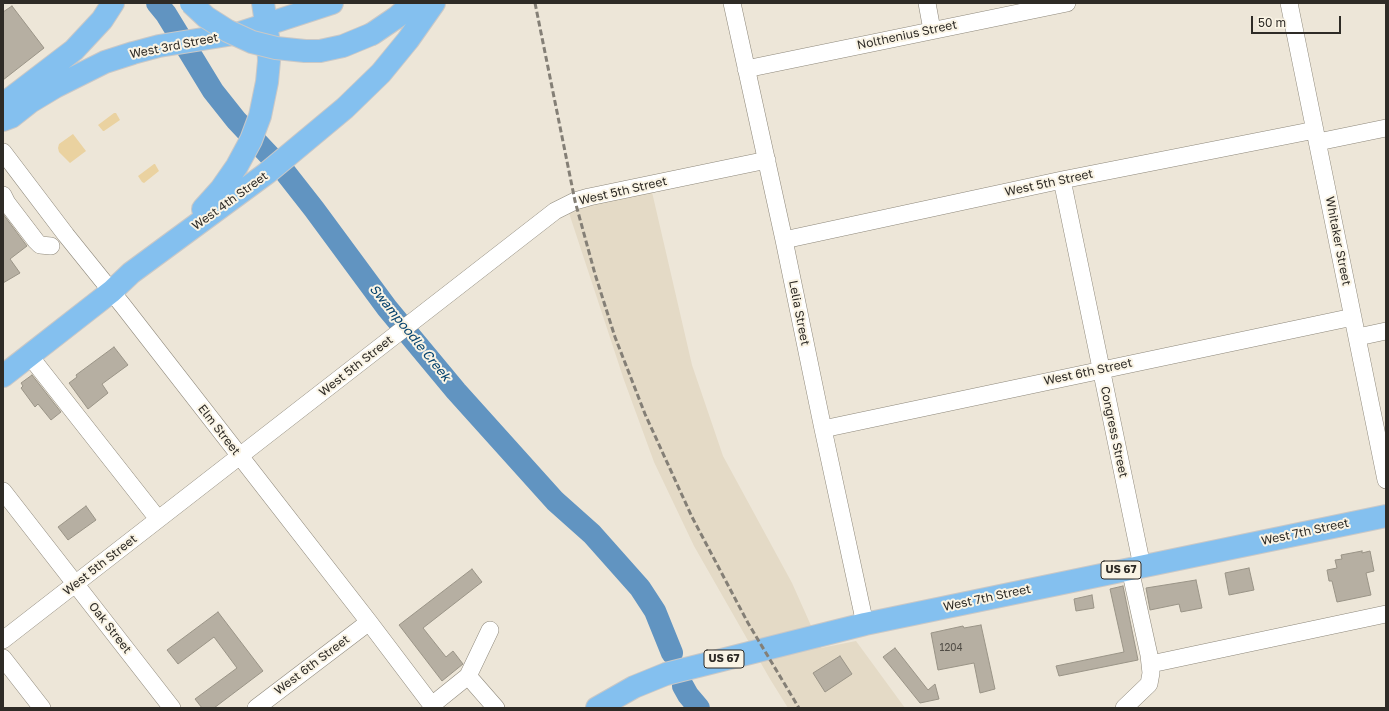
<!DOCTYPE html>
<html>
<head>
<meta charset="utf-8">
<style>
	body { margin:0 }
	#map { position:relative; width:1389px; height:711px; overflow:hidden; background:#ede6d8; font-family:"Golos Text",sans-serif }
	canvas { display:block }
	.frame { position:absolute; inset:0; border:4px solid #2e2b26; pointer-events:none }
	.scale { position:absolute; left:1251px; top:16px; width:90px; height:18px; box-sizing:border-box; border:2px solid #2e2b26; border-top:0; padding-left:5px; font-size:12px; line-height:14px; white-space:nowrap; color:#2e2b26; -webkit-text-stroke:3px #faf4e5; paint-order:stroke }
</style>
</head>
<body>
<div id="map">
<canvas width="1389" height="711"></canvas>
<div class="frame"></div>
<div class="scale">50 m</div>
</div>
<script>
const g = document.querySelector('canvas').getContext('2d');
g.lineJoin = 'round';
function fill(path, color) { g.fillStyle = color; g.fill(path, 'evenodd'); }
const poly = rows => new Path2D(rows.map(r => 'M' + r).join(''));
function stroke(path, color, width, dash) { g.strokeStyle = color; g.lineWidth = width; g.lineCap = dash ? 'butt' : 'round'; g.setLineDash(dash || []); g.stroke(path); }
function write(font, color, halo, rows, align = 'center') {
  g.font = font + ' "Golos Text",sans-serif'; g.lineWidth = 4; g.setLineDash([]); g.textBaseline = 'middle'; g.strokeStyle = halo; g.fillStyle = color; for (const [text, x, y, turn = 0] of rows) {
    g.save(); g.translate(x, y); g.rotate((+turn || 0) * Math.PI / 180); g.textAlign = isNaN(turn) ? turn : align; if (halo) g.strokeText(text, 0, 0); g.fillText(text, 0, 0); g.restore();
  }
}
fill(poly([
	[652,192,692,365,723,456,792,583,821,648,856,641,905,708,788,708,770,679,694,546,654,462,624,380,569,213,594,204]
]), '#e4dac6');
fill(poly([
	[114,113,116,113,120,120,104,131,103,131,98,125],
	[73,134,86,151,70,163,59,152,58,148,59,144],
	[154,164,155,164,159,171,144,183,142,182,138,176]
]), '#ead2a0');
stroke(poly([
	[157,3,166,14,213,91,236,120,285,172,314,209,387,308,456,391,555,501,592,534,640,588,655,611,672,653],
	[683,686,688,695,699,708]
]), '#6194c1', 22);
const building = poly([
	[12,6,44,48,3,80,3,12,12,6],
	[3,214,27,246,10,259,20,273,3,283,3,214],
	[114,347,128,365,102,384,108,393,88,409,69,383,77,377,76,375,114,347],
	[32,375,61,412,51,420,38,404,35,407,21,388,23,386,21,383,32,375],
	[86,506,96,520,68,540,58,527,86,506],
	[1362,551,1362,553,1370,551,1374,571,1366,573,1371,595,1337,602,1332,581,1329,581,1327,570,1337,568,1335,560,1342,559,1341,555,1362,551],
	[1249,568,1254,590,1229,595,1225,573,1249,568],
	[472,569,482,582,423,628,446,657,453,651,463,664,442,681,399,625,472,569],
	[1196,580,1202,608,1181,612,1179,604,1150,610,1146,588,1196,580],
	[1123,586,1138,660,1059,676,1056,666,1124,652,1110,589,1123,586],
	[1092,595,1094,608,1076,611,1074,599,1092,595],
	[218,612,263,671,214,708,202,708,195,699,237,668,214,637,178,664,167,650,218,612],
	[981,625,995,689,980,693,974,663,938,670,931,633,963,626,964,628,981,625],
	[895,648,928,690,935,684,939,699,920,703,883,657,895,648],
	[840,656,852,674,825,692,813,673,840,656]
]);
fill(building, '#b6afa2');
stroke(building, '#9a9487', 1);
const minor = poly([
	[732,3,784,240,823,429,865,624],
	[927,3,932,30],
	[1289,3,1386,480],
	[746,69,1067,3],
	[1318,142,1386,128],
	[3,152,66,235,124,307,369,622,434,708],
	[1062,180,1142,566],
	[3,195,7,203,36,241,40,245,51,246],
	[784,240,1062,180,1315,130],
	[1358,337,1386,331],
	[29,355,158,519],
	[823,429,1353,317],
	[3,491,172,708],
	[3,640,555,211,575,201,589,197,767,160],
	[3,658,42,708],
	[1151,664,1386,614],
	[468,676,490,630],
	[432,705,468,676,496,708],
	[256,708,369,622],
	[1124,708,1149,684,1151,673,1149,655,1130,569]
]);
const major = poly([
	[372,34,397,17,413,3],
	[6,102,74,50,102,20,113,3],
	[3,120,11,117,30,102,55,87,105,62,133,53,159,46,240,33,332,3],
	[203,209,221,189,237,166,251,140,260,116,267,82,269,61,268,37,263,3],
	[3,376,112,291,131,273,267,173,345,108,381,73,408,40,434,3],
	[597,708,634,687,666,674,865,624,1386,516]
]);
stroke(minor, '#8e887b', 18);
stroke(major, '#c9c8c7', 24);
stroke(minor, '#fff', 17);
stroke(major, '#84c0ef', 22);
stroke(poly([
	[535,3,575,201,595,274,615,337,645,414,692,517,748,623,799,708]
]), '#847f76', 3, [6, 3]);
const majorBridge = poly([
	[191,3,206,17,228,31,252,42,276,48,305,51,320,51,343,46,372,34]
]);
stroke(majorBridge, '#c9c8c7', 24, []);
stroke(majorBridge, '#84c0ef', 22);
write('10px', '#504c45', null, [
	["1204",951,648]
]);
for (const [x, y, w] of [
	[1121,570,40],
	[724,659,40]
]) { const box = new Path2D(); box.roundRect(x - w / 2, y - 9, w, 18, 3); g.fillStyle = '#faf4e5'; g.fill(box); stroke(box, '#2e2b26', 1); }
write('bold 11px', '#2e2b26', null, [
	["US 67",1121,570],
	["US 67",724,659]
]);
write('12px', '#2e2b26', '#faf4e5', [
	["Nolthenius Street",907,35,-12],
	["West 3rd Street",174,46,-11],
	["West 5th Street",1049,183,-12],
	["West 5th Street",623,191,-13],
	["West 4th Street",230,201,-36],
	["Whitaker Street",1338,241,79],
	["Lelia Street",799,313,79],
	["West 5th Street",356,366,-38],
	["West 6th Street",1088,372,-12],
	["Elm Street",219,430,52],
	["Congress Street",1114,432,78],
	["West 7th Street",1305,532,-12],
	["West 5th Street",100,565,-38],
	["West 7th Street",987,598,-12],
	["Oak Street",110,628,52],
	["West 6th Street",312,665,-37]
]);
write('italic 13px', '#04426d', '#faf4e5', [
	["Swampoodle Creek",410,333,51]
]);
</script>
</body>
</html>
